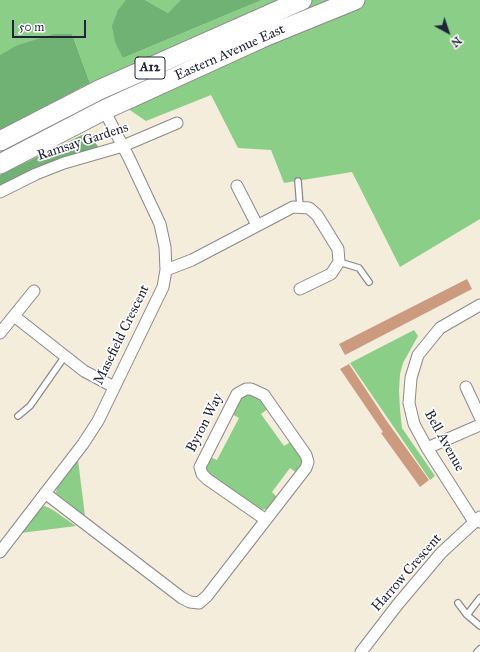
<!DOCTYPE html>
<html>
<head>
<meta charset="utf-8">
<style>
	body { margin:0 }
	#map { position:relative; width:480px; height:652px; overflow:hidden; background:#f5eddb; font-family:"IM FELL Great Primer",serif }
	canvas { display:block }
	.north { position:absolute; left:428px; top:12px; width:40px; height:40px; -webkit-text-stroke:3px #fff; paint-order:stroke; rotate:140deg; font-size:11px; font-weight:700; line-height:16px; text-align:center; color:#22223b }
	.north::after { content:''; display:block; margin:auto; width:14px; height:18px; background:#22223b; clip-path:polygon(50% 0,100% 100%,50% 72%,0 100%) }
	.scale { position:absolute; left:12px; top:20px; width:74px; height:18px; box-sizing:border-box; border:2px solid #22223b; border-top:0; padding-left:5px; font-size:12px; line-height:14px; white-space:nowrap; color:#22223b; -webkit-text-stroke:3px #fff; paint-order:stroke }
</style>
</head>
<body>
<div id="map">
<canvas width="480" height="652"></canvas>
<div class="north">N</div>
<div class="scale">50 m</div>
</div>
<script>
const g = document.querySelector('canvas').getContext('2d');
g.lineJoin = 'round';
function fill(path, color) { g.fillStyle = color; g.fill(path, 'evenodd'); }
const poly = rows => new Path2D(rows.map(r => 'M' + r).join(''));
function stroke(path, color, width, dash) { g.strokeStyle = color; g.lineWidth = width; g.lineCap = dash ? 'butt' : 'round'; g.setLineDash(dash || []); g.stroke(path); }
function write(font, color, halo, rows, align = 'center') {
  g.font = font + ' "IM FELL Great Primer",serif'; g.lineWidth = 3.5; g.setLineDash([]); g.textBaseline = 'middle'; g.strokeStyle = halo; g.fillStyle = color; for (const [text, x, y, turn = 0] of rows) {
    g.save(); g.translate(x, y); g.rotate((+turn || 0) * Math.PI / 180); g.textAlign = isNaN(turn) ? turn : align; if (halo) g.strokeText(text, 0, 0); g.fillText(text, 0, 0); g.restore();
  }
}
fill(poly([
	[0,0,127,0,123,58,262,0,480,0,480,219,400,267,352,172,284,183,271,150,238,148,211,95,146,121,90,83,72,34,0,56],
	[145,0,181,0,182,1,168,13],
	[414,330,418,336,403,363,400,374,399,391,400,410,402,428,435,476,430,480,350,363],
	[246,393,258,395,269,408,261,414,284,446,292,441,304,461,298,474,290,468,272,492,278,498,267,509,261,510,206,472,204,465,208,456,217,460,239,418,230,413,237,402],
	[78,460,85,516,56,493,57,486],
	[45,506,53,510,76,526,21,533,40,508]
]), '#8bce87');
fill(poly([
	[126,0,145,0,168,13,181,0,262,0,123,58,115,42,112,26,118,10],
	[54,34,72,34,90,83,0,130,0,55,18,45],
	[84,134,92,138,99,148,0,188,0,175]
]), '#70b174');
fill(poly([
	[467,279,472,289,345,355,339,344],
	[349,364,386,420,429,480,420,487,381,433,383,432,340,369]
]), '#cc9a7e');
const service = poly([
	[298,181,300,207],
	[339,262,359,268,369,282],
	[18,416,30,406,65,356],
	[480,598,467,615,480,626],
	[458,603,467,615],
	[477,652,480,649]
]);
const minor = poly([
	[237,186,257,225],
	[0,192,36,174,64,163,123,146,177,123],
	[166,270,192,260,293,207,309,208,317,215,338,249,339,262,331,274,300,289],
	[480,305,440,328,418,355,411,378,409,403,414,424,427,448,471,517,480,522],
	[14,316,84,371,114,387],
	[0,333,34,291],
	[466,387,480,417],
	[427,448,480,425],
	[45,493,182,598,190,602,199,603,207,596,306,468,308,462,306,455,264,395,251,389,246,389,237,394,200,467,202,474,207,479,266,520],
	[0,552,83,444,98,421,163,287,166,270,165,247,160,224,129,158,104,110],
	[361,652,398,604,441,553,480,517]
]);
const trunk = poly([
	[0,141,99,90,302,0],
	[0,164,104,110,264,37,355,0]
]);
stroke(service, '#8c888b', 8);
stroke(minor, '#8c888b', 13);
stroke(trunk, '#8c888b', 21);
stroke(service, '#fff', 5.5);
stroke(minor, '#fff', 11);
stroke(trunk, '#fff', 19);
for (const [x, y, w] of [
	[150,68,30]
]) { const box = new Path2D(); box.roundRect(x - w / 2, y - 11, w, 22, 3); g.fillStyle = '#fff'; g.fill(box); stroke(box, '#22223b', 1); }
write('bold 13px', '#22223b', null, [
	["A12",150,68]
]);
write('14px', '#22223b', '#fff', [
	["Eastern Avenue East",230,53,-24],
	["Ramsay Gardens",83,142,-18],
	["Masefield Crescent",122,335,-64],
	["Byron Way",205,423,-63],
	["Bell Avenue",444,441,61],
	["Harrow Crescent",407,573,-49]
]);
</script>
</body>
</html>
